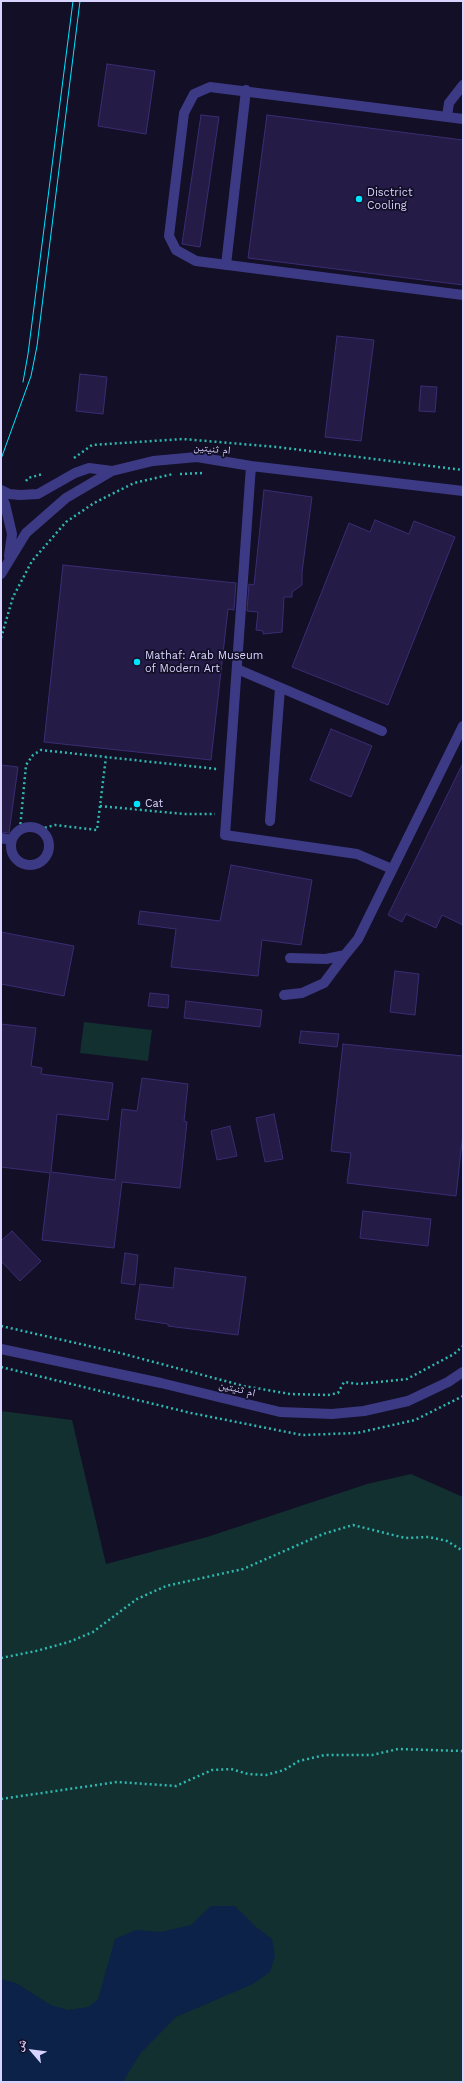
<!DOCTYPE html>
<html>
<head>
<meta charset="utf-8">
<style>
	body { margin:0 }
	#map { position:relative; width:464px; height:2083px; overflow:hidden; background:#130f26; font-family:"Work Sans","Noto Naskh Arabic",sans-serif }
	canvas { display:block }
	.frame { position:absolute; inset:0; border:2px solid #d9d4ff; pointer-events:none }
	.north { position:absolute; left:12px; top:2031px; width:40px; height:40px; -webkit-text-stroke:3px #130f26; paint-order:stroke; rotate:298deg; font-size:11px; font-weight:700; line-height:16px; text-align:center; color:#d9d4ff }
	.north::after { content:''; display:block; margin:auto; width:14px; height:18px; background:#d9d4ff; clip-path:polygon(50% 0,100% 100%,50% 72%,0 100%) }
</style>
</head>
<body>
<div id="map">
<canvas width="464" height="2083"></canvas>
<div class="frame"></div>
<div class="north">ش</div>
</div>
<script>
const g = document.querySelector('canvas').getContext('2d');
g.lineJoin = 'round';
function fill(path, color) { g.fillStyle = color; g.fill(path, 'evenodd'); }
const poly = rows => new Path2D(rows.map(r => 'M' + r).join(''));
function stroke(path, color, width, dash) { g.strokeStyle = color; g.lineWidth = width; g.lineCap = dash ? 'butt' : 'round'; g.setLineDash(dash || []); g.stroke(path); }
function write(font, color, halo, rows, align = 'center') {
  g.font = font + ' "Work Sans","Noto Naskh Arabic",sans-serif'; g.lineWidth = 3.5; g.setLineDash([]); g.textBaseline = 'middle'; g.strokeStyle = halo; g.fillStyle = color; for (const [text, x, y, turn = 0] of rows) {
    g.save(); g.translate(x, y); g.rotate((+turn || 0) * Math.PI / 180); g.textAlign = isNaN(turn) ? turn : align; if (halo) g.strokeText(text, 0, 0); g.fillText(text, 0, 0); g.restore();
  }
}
fill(poly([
	[84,1022,152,1030,148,1061,80,1053],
	[1,1411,72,1420,106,1564,207,1537,367,1484,411,1474,463,1497,463,2082,1,2082]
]), '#12302f');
fill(poly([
	[211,1906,235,1906,255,1926,272,1939,275,1956,270,1972,253,1984,176,2017,140,2054,123,2082,1,2082,1,1979,16,1983,51,2005,68,2010,88,2007,98,1999,115,1939,136,1930,161,1932,191,1925]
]), '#0c2248');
const building = poly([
	[107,64,155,71,146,134,98,126,107,64],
	[201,115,219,117,200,247,182,244,201,115],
	[267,115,463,140,463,285,248,258,267,115],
	[337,336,374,340,361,441,325,437,337,336],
	[80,374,107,377,103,414,76,411,80,374],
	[421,386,437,387,435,412,419,411,421,386],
	[264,490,312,497,302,572,302,585,292,592,292,597,284,597,282,632,263,634,263,631,256,630,258,612,247,611,249,584,254,585,264,490],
	[375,520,409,534,414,521,455,537,388,705,292,667,349,523,370,532,375,520],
	[63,565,236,583,234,610,228,609,211,760,44,742,63,565],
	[331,729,372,746,351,797,310,780,331,729],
	[463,763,463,925,442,915,436,928,406,914,402,922,388,915,463,763],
	[1,765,18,767,9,833,1,832,1,765],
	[231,865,312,880,301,945,262,940,258,976,171,967,176,929,138,924,140,911,220,921,231,865],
	[1,932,74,946,64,996,1,984,1,932],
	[395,971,419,974,415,1015,390,1012,395,971],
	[150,993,169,995,168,1008,148,1006,150,993],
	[186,1001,262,1010,260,1027,184,1018,186,1001],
	[1,1024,36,1028,31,1066,42,1068,41,1074,113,1083,108,1120,57,1114,51,1172,115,1180,122,1109,137,1111,142,1078,188,1084,184,1121,187,1122,180,1188,122,1182,114,1248,42,1240,50,1173,1,1167,1,1024],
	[301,1031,339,1034,337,1047,299,1043,301,1031],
	[343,1044,463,1056,463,1133,456,1196,347,1183,351,1153,331,1151,343,1044],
	[274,1114,283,1159,265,1162,256,1118,274,1114],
	[230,1126,237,1156,217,1160,211,1131,230,1126],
	[363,1211,431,1219,428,1246,360,1238,363,1211],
	[12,1231,41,1261,20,1281,1,1261,1,1241,12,1231],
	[125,1253,138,1255,135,1285,121,1283,125,1253],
	[175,1268,246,1277,238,1335,168,1326,168,1324,135,1319,140,1284,173,1288,175,1268]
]);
fill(building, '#241b47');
stroke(building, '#3b2d73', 1);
stroke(poly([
	[74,458,92,445,183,439,277,447,463,470],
	[180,474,203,473],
	[26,481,28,478,43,474],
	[1,638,13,597,32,561,66,522,94,503,134,483,173,474],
	[100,806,184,814,215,814],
	[20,829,26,765,33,755,41,750,217,769],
	[40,829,55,825,97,830,106,757],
	[1,1326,120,1353,244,1386,290,1394,328,1395,338,1393,344,1382,359,1384,407,1379,454,1354,463,1346],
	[1,1367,191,1413,302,1435,357,1433,415,1420,463,1396],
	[1,1658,36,1651,69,1642,93,1632,137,1599,166,1586,243,1569,323,1534,353,1525,405,1538,429,1537,447,1541,463,1551],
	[1,1799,117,1782,176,1786,212,1770,231,1769,248,1774,266,1775,284,1770,299,1761,325,1755,372,1755,398,1749,463,1751]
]), '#2fb8b0', 2.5, [2, 3]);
stroke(poly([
	[447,116,449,103,463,85],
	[463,119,210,87,194,94,184,113,169,236,176,250,196,261,463,295],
	[226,265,246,90],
	[251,466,225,835,357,854,392,869],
	[1,490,9,494,20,495,38,494,75,473,89,468,112,471],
	[1,496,5,504,12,534,9,556],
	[1,574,26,533,66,498,112,471,153,461,197,457,251,466,463,491],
	[237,669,382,731],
	[270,821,280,688],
	'11 846a19 19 0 1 1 38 0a19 19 0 1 1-38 0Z',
	[1,838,11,840],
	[290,958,326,959,345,955,358,939,463,726],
	[284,995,302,993,324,983,345,955],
	[1,1349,161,1383,280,1412,332,1414,364,1411,408,1401,448,1382,463,1372]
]), '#3d3a85', 10);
stroke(poly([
	[23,382,28,354,73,1],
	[1,459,31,376,37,346,80,1]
]), '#00e5ff', 1);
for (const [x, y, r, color] of [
	[359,199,4,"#00e5ff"],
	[137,662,4,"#00e5ff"],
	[137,804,4,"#00e5ff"]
]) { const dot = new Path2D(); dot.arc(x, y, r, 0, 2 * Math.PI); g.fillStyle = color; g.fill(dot); stroke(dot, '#130f26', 1.5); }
write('11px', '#d9d4ff', '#130f26', [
	["Disctrict",367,193],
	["Cooling",367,206],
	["Mathaf: Arab Museum",145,656],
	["of Modern Art",145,669],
	["Cat",145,804]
], 'left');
write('11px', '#d9d4ff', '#130f26', [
	["ام ثنيتين",212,449,6],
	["ام ثنيتين",237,1389,14]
]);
</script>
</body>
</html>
